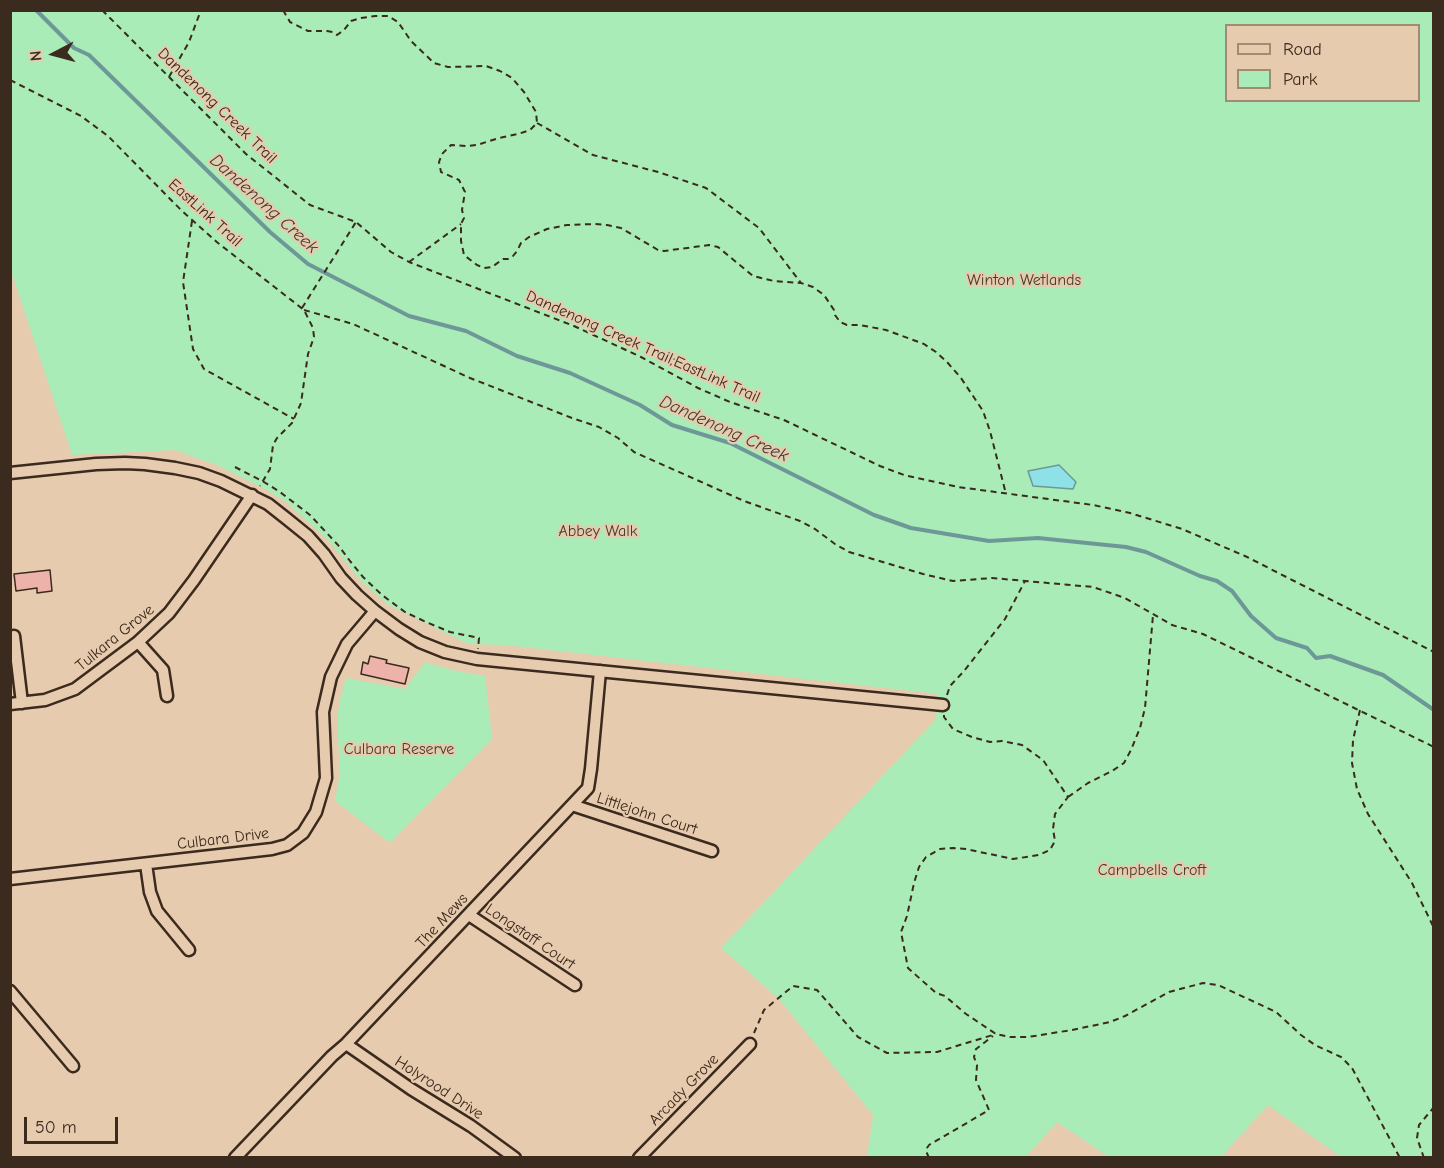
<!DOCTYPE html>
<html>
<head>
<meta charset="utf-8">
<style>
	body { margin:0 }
	#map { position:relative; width:1444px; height:1168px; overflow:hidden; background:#e7cbae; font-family:"Comic Neue",sans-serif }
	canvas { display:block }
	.frame { position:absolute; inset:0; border:12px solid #3b2a1e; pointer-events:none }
	.legend { position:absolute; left:1225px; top:24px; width:195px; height:78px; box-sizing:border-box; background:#e7cbae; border:2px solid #a28b74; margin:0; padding:8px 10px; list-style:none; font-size:18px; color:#3b2a1e }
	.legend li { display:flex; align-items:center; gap:12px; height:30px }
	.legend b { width:30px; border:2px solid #a28b74 }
	.north { position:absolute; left:24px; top:24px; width:60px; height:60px; -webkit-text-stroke:4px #e7cbae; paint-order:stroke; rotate:264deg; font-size:16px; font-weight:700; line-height:24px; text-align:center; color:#3b2a1e }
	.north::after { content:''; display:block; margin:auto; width:21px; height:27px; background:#3b2a1e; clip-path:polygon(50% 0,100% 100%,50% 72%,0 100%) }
	.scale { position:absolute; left:24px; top:1117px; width:94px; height:27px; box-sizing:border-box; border:3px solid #3b2a1e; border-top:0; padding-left:8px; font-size:18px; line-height:21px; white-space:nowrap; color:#3b2a1e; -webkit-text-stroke:4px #e7cbae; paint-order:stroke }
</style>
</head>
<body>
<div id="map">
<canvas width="1444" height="1168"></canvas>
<div class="frame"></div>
<ul class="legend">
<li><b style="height:8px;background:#e7cbae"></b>Road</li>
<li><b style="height:16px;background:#a9ecb7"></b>Park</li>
</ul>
<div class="north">N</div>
<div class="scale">50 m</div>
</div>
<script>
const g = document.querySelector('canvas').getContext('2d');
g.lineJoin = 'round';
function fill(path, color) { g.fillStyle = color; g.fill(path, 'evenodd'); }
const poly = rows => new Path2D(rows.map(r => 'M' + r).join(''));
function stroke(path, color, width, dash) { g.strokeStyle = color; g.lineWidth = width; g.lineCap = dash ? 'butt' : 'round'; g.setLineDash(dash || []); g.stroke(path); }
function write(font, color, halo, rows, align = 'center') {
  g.font = font + ' "Comic Neue",sans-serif'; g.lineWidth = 4.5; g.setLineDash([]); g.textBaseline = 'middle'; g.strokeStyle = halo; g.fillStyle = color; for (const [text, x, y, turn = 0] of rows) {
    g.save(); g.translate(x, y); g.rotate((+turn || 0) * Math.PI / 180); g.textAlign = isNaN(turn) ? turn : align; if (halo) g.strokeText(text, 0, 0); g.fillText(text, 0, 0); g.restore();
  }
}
fill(poly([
	[10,11,1433,11,1433,1157,1341,1157,1268,1105,1221,1157,1109,1157,1057,1122,1026,1157,867,1157,873,1115,779,999,721,948,936,719,938,694,506,645,468,644,387,604,361,581,329,541,285,501,263,488,217,465,175,450,72,455,11,271],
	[1226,26,1418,26,1418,100,1226,100],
	[425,662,452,670,485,676,492,739,390,843,335,801,340,772,337,719,340,700,346,678,405,689]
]), '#a9ecb7');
const water = poly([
	[1059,465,1076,482,1073,489,1033,486,1028,471,1059,465]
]);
fill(water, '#8fe1e8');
stroke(water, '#6d9897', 1.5);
stroke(poly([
	[36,10,74,48,89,55,270,232,308,264,409,316,466,331,517,356,570,373,640,405,672,425,730,443,874,515,911,528,989,541,1038,538,1126,547,1146,552,1200,576,1217,581,1232,591,1251,616,1276,638,1307,648,1316,658,1330,656,1383,675,1434,710]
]), '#6d9897', 4);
const building = poly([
	[50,570,52,591,37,593,37,588,16,591,14,574,50,570],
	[370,656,387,660,386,663,409,668,405,684,361,674,363,662,368,664,370,656]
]);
fill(building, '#edb2aa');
stroke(building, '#3b2a1e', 1.5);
const street = poly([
	[10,473,96,464,125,463,145,464,175,468,199,473,221,481,268,504,287,519,308,536,324,554,341,578,357,595,375,611,399,629,420,642,445,652,477,659,943,705],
	[14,636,22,703],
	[138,642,163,670,167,696],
	[10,704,45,700,75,689,138,642,169,613,194,580,252,495],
	[572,805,712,851],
	[146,864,150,892,157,911,189,950],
	[10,879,272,849,287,845,303,833,316,812,326,778,323,712,331,677,347,644,375,611],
	[469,915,575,985],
	[10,991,73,1066],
	[346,1044,411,1089,471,1126,515,1158],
	[235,1158,332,1056,346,1044,588,788,591,769,600,671],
	[639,1158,750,1044]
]);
stroke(street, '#3b2a1e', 15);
stroke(poly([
	[102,10,246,154,310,205,356,222,391,252,409,262,574,326,641,357,698,388,730,402,784,420,880,466,904,475,958,487,1093,505,1130,513,1182,529,1245,556,1434,652],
	[283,10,290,22,308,31,327,31,333,32,337,35,344,30,351,21,361,18,375,16,388,16,398,22,411,41,434,63,448,67,486,66,500,71,512,78,524,92,536,112,537,123,530,130,518,134,499,138,477,145,467,146,451,145,442,154,439,162,441,172,459,180,465,192,462,210,464,218,461,224,461,241,464,255,477,265,484,268,492,267,503,259,508,259,513,256,517,251,521,243,529,237,547,229,567,225,595,224,607,225,621,228,658,250,664,251,709,245,718,247,753,276,774,281,801,283,813,287,824,295,834,310,835,315,840,322,847,325,860,325,886,330,924,344,936,352,947,362,961,378,983,411,990,431,1006,494],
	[169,77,189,42,201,10],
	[10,80,81,116,108,136,182,211,218,243,304,310,313,328,314,337,308,354,301,403,292,423,277,438,273,445,270,469,260,486],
	[537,123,593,155,658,172,706,188,759,228,801,283],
	[192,221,183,282,193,349,204,369,294,419],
	[409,262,461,224],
	[302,308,356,222],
	[304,310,353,324,470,378,572,418,599,427,618,438,634,452,744,501,800,521,815,529,835,544,849,552,923,574,953,581,992,578,1093,587,1125,598,1172,625,1203,634,1434,747],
	[235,467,264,482,280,492,310,515,338,545,350,561,363,577,382,595,405,612,426,622,450,632,479,638,478,649],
	[947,695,950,686,964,671,1005,619,1025,581],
	[1360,710,1353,740,1352,763,1357,789,1368,814,1412,883,1434,928],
	[944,715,944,717,953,729,972,737,990,742,1002,741,1022,745,1043,760,1068,797,1055,814,1053,829,1055,841,1050,850,1039,855,1013,859,966,849,953,848,940,849,926,857,919,867,914,883,907,916,901,932,908,968,936,993,945,996,966,1014,996,1034,1010,1037,1028,1037,1072,1030,1110,1022,1125,1016,1169,992,1203,983,1218,985,1276,1012,1301,1035,1315,1045,1341,1057,1352,1068,1400,1158],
	[1068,797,1088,783,1112,771,1124,763,1131,750,1140,728,1145,708,1153,615],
	[754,1033,764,1010,793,986,817,990,858,1037,887,1053,937,1052,996,1034],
	[929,1158,926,1151,927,1148,929,1145,989,1110,976,1080,977,1065,974,1057,976,1049,993,1036],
	[1424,1158,1417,1138,1419,1125,1434,1107]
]), '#3b2a1e', 2, [6, 4.5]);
stroke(street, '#e7cbae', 10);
write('16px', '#3b2a1e', '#e7cbae', [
	["Dandenong Creek Trail",217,106,44],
	["EastLink Trail",205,213,42],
	["Dandenong Creek Trail;EastLink Trail",643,347,24],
	["Tulkara Grove",115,638,-39],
	["Littlejohn Court",647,814,18],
	["Culbara Drive",223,839,-7],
	["The Mews",442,921,-47],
	["Longstaff Court",530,937,34],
	["Holyrood Drive",439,1088,33],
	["Arcady Grove",684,1090,-46]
]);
write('16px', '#463d2d', '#e7cbae', [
	["Winton Wetlands",1024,280],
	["Abbey Walk",598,531],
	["Culbara Reserve",399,749],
	["Campbells Croft",1152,870]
]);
write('italic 18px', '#433c32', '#e7cbae', [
	["Dandenong Creek",264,204,42],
	["Dandenong Creek",724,429,24]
]);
</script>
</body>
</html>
